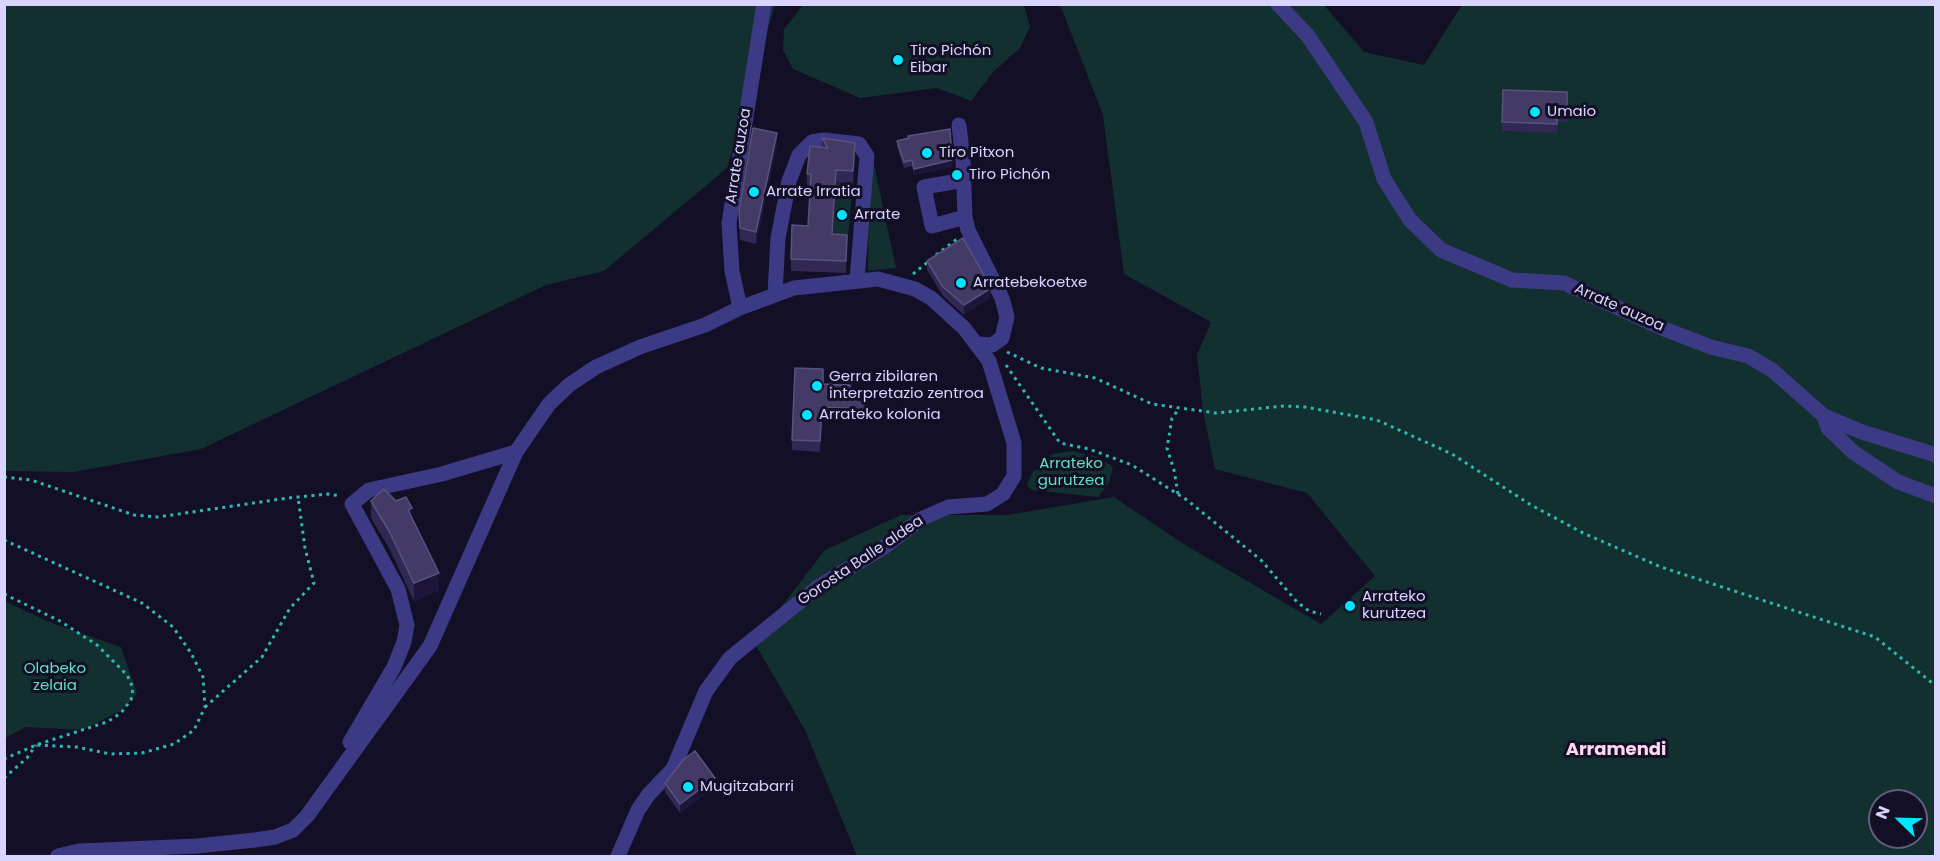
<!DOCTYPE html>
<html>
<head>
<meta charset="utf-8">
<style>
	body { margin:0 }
	#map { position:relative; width:1940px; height:861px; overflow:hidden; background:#130f26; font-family:Poppins,sans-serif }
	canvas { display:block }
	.frame { position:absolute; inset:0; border:6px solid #d9d4ff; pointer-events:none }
	.north { position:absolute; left:1868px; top:789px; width:60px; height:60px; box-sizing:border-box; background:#130f26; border:2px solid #625e7d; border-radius:50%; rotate:293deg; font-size:16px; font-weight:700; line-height:24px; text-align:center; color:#d9d4ff }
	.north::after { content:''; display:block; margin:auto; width:21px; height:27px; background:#00e5ff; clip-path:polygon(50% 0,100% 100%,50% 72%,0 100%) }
</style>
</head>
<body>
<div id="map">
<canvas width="1940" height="861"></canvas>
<div class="frame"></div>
<div class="north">N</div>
</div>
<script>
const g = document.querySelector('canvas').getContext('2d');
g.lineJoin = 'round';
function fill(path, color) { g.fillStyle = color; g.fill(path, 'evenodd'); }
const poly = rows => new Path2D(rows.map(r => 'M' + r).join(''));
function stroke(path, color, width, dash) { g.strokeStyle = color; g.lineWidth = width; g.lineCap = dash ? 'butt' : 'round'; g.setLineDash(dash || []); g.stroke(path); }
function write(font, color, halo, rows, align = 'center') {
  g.font = font + ' Poppins,sans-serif'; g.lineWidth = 6; g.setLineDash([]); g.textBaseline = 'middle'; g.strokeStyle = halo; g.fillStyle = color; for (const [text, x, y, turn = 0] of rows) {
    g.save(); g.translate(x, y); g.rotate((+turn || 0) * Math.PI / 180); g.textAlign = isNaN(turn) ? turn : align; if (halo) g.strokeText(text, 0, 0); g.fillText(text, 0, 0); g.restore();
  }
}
fill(poly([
	[804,4,1024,5,1030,27,1020,48,993,72,971,101,937,88,860,98,793,69,783,50,784,29],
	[5,5,775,5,727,168,604,271,546,285,201,449,74,472,5,471],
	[1057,5,1324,5,1364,52,1424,65,1462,5,1935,5,1935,856,857,856,805,730,754,642,825,550,901,515,1007,515,1114,497,1182,543,1321,624,1375,576,1307,493,1215,469,1203,411,1197,355,1211,322,1124,274,1103,115,1061,7],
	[1880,801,1916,801,1916,837,1880,837],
	[869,160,873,160,896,268,868,271],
	[836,182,853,183,847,247,832,247],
	[1072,451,1099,457,1113,467,1109,483,1098,497,1031,490,1027,485,1032,473,1053,454],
	[4,601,49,622,121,647,137,693,124,709,83,730,26,727,5,738]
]), '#12302f');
stroke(poly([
	[936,255,957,239],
	[913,274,929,261],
	[1007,352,1041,368,1095,378,1152,404,1216,413,1284,406,1305,407,1377,420,1452,454,1531,505,1585,534,1661,567,1875,637,1936,686],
	[1006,365,1060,443,1089,449,1132,465,1187,500,1261,560,1297,602,1309,611,1321,614],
	[4,477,31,480,134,515,158,517,288,498,328,494,341,496],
	[1178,494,1174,470,1167,448,1172,418,1179,409],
	[4,540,142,603,173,627,191,653,203,677,205,707,194,730,174,744,142,753,110,754,77,747,36,745],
	[4,594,60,621,97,645,127,675,133,688,131,700,121,713,107,722,36,745,4,759],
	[205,707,262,657,290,608,314,583,305,548,298,497],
	[4,778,27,758,36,745]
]), '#2fb8b0', 3, [3, 4.5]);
stroke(poly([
	[1278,4,1308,36,1366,122,1384,179,1410,220,1441,250,1512,280,1564,283,1664,329,1711,347,1748,356,1772,370,1824,416,1862,432,1936,455],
	[959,125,963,160,965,217,932,226,924,187,964,180],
	[965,217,968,230,1002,298,1007,317,1002,338,992,345,978,344],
	[775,294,778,238,789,181,799,155,812,142,824,140,859,144,867,156,857,280],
	[740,308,732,271,729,223,764,4],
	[1824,416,1828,428,1853,452,1898,482,1936,496],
	[350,742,394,667,404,642,407,625,398,589,352,504,369,490,442,474,516,452],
	[58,856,79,851,197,846,255,840,275,837,293,830,307,816,430,646,516,452,549,404,569,385,596,367,640,347,705,325,740,308,794,288,878,279,915,289,931,298,964,328,989,361,1014,443,1014,476,1003,494,987,504,948,507,921,519,884,547,818,587,730,658,706,691,673,769,649,794,638,810,618,856]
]), '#3d3a85', 15);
fill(poly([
	[1503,90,1567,92,1567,122,1558,122,1557,133,1502,131],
	[908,136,952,167,914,175,912,166,904,168,897,147,897,141,908,138],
	[822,138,855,155,853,183,836,182,832,235,847,247,846,273,791,271,791,259,808,226,810,186,807,186,807,174,822,148],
	[777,145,756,244,740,240,739,211],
	[927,261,991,297,964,315,943,296,927,270],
	[823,384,850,393,866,393,866,419,822,418,820,452,792,450,792,440],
	[371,501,412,519,439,590,414,601,389,548,371,518],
	[665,783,715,787,680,813,665,792]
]), '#312854');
fill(poly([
	[777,133,777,145,756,244,756,232],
	[855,143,855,155,853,183,853,171],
	[952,160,952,167,914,175,914,169],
	[836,170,836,182,832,247,832,234],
	[991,288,991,297,964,315,964,305],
	[412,508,412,526,408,510],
	[439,573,439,590,414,601,414,583],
	[715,778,715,787,680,813,680,804]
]), '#1d163a');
const building = poly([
	[1503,90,1567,92,1567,113,1558,112,1557,124,1502,122,1503,90],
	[753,128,777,133,756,232,740,228,739,211,753,128],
	[950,129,952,160,914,169,912,160,904,162,897,141,909,138,908,136,950,129],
	[822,138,855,143,853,171,836,170,832,234,847,235,846,261,791,259,792,225,808,226,811,174,807,174,810,146,828,148,822,138],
	[963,238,991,288,964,305,943,287,927,261,963,238],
	[795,368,823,369,823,384,850,385,850,393,866,393,866,409,822,407,820,441,792,440,795,368],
	[384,489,396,501,406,497,412,508,408,510,439,573,414,583,389,531,371,501,384,489],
	[695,751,715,778,680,804,665,783,684,759,695,751]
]);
fill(building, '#433a66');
stroke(building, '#5a527e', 1.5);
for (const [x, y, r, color] of [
	[898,60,6,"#00e5ff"],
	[1535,112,6,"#00e5ff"],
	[927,153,6,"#00e5ff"],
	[957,175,6,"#00e5ff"],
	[754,192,6,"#00e5ff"],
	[842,215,6,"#00e5ff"],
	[961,283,6,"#00e5ff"],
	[817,386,6,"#00e5ff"],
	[807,415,6,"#00e5ff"],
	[1350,606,6,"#00e5ff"],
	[688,787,6,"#00e5ff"]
]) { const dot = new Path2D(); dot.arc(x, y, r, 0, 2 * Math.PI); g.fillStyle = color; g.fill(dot); stroke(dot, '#130f26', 2); }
write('15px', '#d9d4ff', '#130f26', [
	["Tiro Pichón",910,51],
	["Eibar",910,68],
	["Umaio",1547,112],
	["Tiro Pitxon",939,153],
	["Tiro Pichón",969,175],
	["Arrate Irratia",766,192],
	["Arrate",854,215],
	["Arratebekoetxe",973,283],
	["Gerra zibilaren",829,377],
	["interpretazio zentroa",829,394],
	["Arrateko kolonia",819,415],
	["Arrateko",1362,597],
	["kurutzea",1362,614],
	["Mugitzabarri",700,787]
], 'left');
write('15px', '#d9d4ff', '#130f26', [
	["Arrate auzoa",739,156,-81],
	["Arrate auzoa",1619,308,24],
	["Gorosta Balle aldea",861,561,-34]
]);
write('15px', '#5fe0c0', '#130f26', [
	["Arrateko",1071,464],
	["gurutzea",1071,481],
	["Olabeko",55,669],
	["zelaia",55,686]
]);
write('bold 18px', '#ffd6f0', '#130f26', [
	["Arramendi",1616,750]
]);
</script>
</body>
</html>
